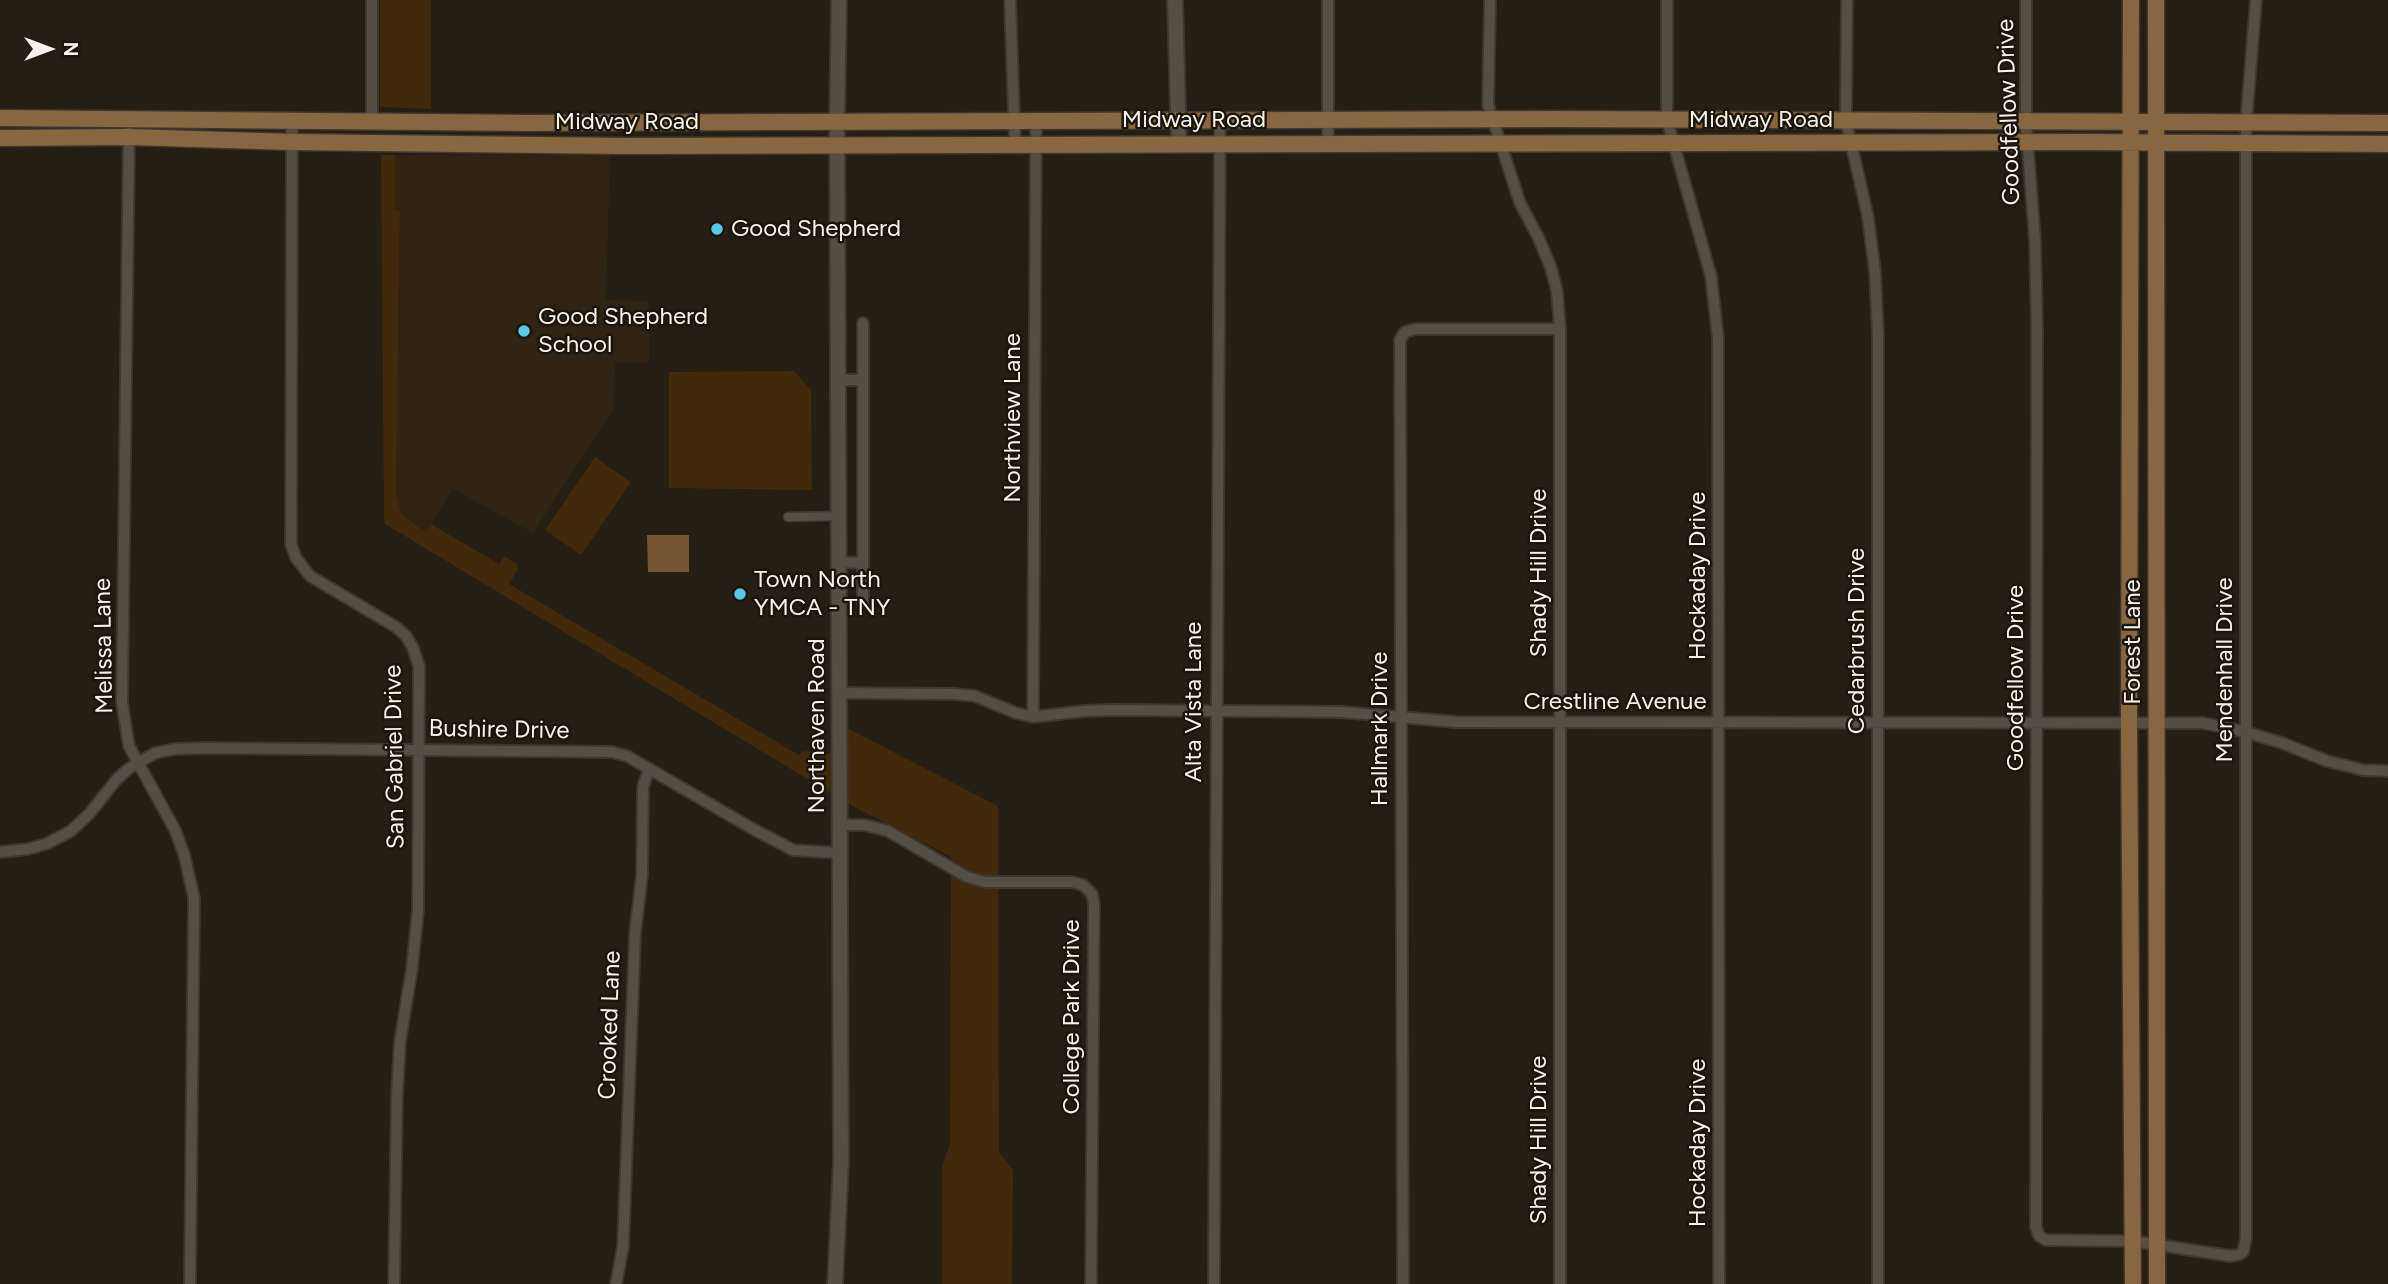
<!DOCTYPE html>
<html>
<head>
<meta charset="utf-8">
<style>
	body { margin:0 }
	#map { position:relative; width:2388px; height:1284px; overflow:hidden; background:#261d13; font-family:Figtree,sans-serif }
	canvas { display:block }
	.north { position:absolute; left:14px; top:14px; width:70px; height:70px; -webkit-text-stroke:5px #1d140a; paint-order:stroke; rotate:90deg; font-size:19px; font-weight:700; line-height:28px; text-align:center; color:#f9f2ec }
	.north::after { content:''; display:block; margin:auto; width:24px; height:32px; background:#f9f2ec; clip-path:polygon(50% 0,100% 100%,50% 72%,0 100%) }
</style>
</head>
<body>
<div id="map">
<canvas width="2388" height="1284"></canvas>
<div class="north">N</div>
</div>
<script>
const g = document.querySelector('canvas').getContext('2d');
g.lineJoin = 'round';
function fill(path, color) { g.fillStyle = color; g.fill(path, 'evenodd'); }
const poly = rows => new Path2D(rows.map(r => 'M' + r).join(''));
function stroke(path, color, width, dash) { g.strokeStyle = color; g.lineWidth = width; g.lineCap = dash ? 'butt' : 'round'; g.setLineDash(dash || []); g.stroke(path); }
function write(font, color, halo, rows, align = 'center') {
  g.font = font + ' Figtree,sans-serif'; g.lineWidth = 5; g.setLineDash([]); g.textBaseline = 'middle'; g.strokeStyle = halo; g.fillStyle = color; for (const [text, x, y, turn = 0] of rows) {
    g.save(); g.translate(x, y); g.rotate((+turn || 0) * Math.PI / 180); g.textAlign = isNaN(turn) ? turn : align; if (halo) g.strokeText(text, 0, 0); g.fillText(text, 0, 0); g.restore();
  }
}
fill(poly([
	[395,155,610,155,606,300,649,301,649,362,615,362,614,409,533,533,453,489,426,532,402,515,399,507,396,496,400,211,395,210]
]), '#312313');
fill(poly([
	[380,0,431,0,431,109,380,107],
	[381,155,395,155,395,210,400,211,396,496,402,515,426,532,431,524,499,564,504,556,517,564,518,569,509,584,799,755,804,751,833,754,834,795,385,524,384,516],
	[794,371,811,390,812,490,669,488,669,372],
	[595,457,631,482,581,555,545,530],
	[845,727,998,806,999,1152,1013,1170,1012,1284,942,1284,942,1167,950,1144,951,857,845,802]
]), '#41290b');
fill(poly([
	[647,535,689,535,689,572,648,572]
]), '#765531');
const pedestrian = poly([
	[788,517,839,516]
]);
const minor = poly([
	[372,0,372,121],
	[1010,0,1015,143],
	[1490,0,1488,105,1520,203,1539,239,1551,268,1557,291,1560,329,1560,1284],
	[1667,0,1667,120,1711,276,1718,338,1719,1284],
	[1847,0,1846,121,1868,217,1875,272,1878,334,1878,1284],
	[2026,0,2026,122,2035,241,2037,327,2036,1227,2039,1236,2046,1240,2133,1241,2230,1256,2238,1255,2243,1252,2246,1238,2246,123,2256,0],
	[292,120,291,544,296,558,310,576,396,627,406,636,413,648,419,666,418,910,412,968,400,1042,397,1096,394,1284],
	[129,133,122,702,129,746,175,830,184,854,194,898,190,1284],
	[1328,143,1328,0],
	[839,380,863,380],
	[839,562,863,563],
	[863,604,863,323],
	[840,693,954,694,975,696,1016,713,1033,717,1084,711,1113,710,1342,712,1456,722,2203,723,2246,732,2282,743,2327,761,2363,770,2388,771],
	[1033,717,1036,120],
	[839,825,865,825,888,831,967,877,985,882,1072,882,1083,885,1092,894,1094,904,1091,1284],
	[0,852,28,849,46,844,71,831,90,813,117,779,128,769,155,753,175,749,205,748,612,752,627,756,753,829,793,850,839,853],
	[616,1284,623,1247,635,934,642,875,643,787,649,769],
	[1214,1284,1220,119],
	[1403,1284,1400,340,1405,332,1415,329,1560,329]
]);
const tertiary = poly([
	[1175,0,1179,143],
	[835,1284,841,1162,837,121,839,0]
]);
const secondary = poly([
	[2131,0,2129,724,2133,1284],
	[2156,0,2157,1284],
	[0,118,528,123,1554,119,2388,123],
	[0,138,129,137,292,142,623,146,2082,142,2388,144]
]);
stroke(pedestrian, '#3e3630', 11);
stroke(minor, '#3e3630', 14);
stroke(tertiary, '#3e3630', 18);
stroke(secondary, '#3e3630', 19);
stroke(pedestrian, '#584d42', 8);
stroke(minor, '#584d42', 10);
stroke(tertiary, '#584d42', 14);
stroke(secondary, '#876640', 16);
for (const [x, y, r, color] of [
	[717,229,7,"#59c8e5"],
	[524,331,7,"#59c8e5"],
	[740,594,7,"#59c8e5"]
]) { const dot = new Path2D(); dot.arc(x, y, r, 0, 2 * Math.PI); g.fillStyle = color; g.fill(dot); stroke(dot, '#1d140a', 2.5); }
write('24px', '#f9f2ec', '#1d140a', [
	["Goodfellow Drive",2009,112,-92],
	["Midway Road",1194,120],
	["Midway Road",1761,120],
	["Midway Road",627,122],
	["Northview Lane",1013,418,-90],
	["Shady Hill Drive",1539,573,-90],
	["Hockaday Drive",1698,576,-90],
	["Cedarbrush Drive",1857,641,-90],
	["Forest Lane",2133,642,-90],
	["Melissa Lane",104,646,-91],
	["Mendenhall Drive",2225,670,-90],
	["Goodfellow Drive",2016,678,-90],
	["Alta Vista Lane",1194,702,-90],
	["Crestline Avenue",1615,702],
	["Northaven Road",817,726,-90],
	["Hallmark Drive",1380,729,-90],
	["Bushire Drive",499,730,1],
	["San Gabriel Drive",395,757,-91],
	["College Park Drive",1072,1017,-90],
	["Crooked Lane",610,1025,-88],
	["Shady Hill Drive",1539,1140,-90],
	["Hockaday Drive",1698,1143,-90]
]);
write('24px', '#f9f2ec', '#1d140a', [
	["Good Shepherd",731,229],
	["Good Shepherd",538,317],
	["School",538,345],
	["Town North",754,580],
	["YMCA - TNY",754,608]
], 'left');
</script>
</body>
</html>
